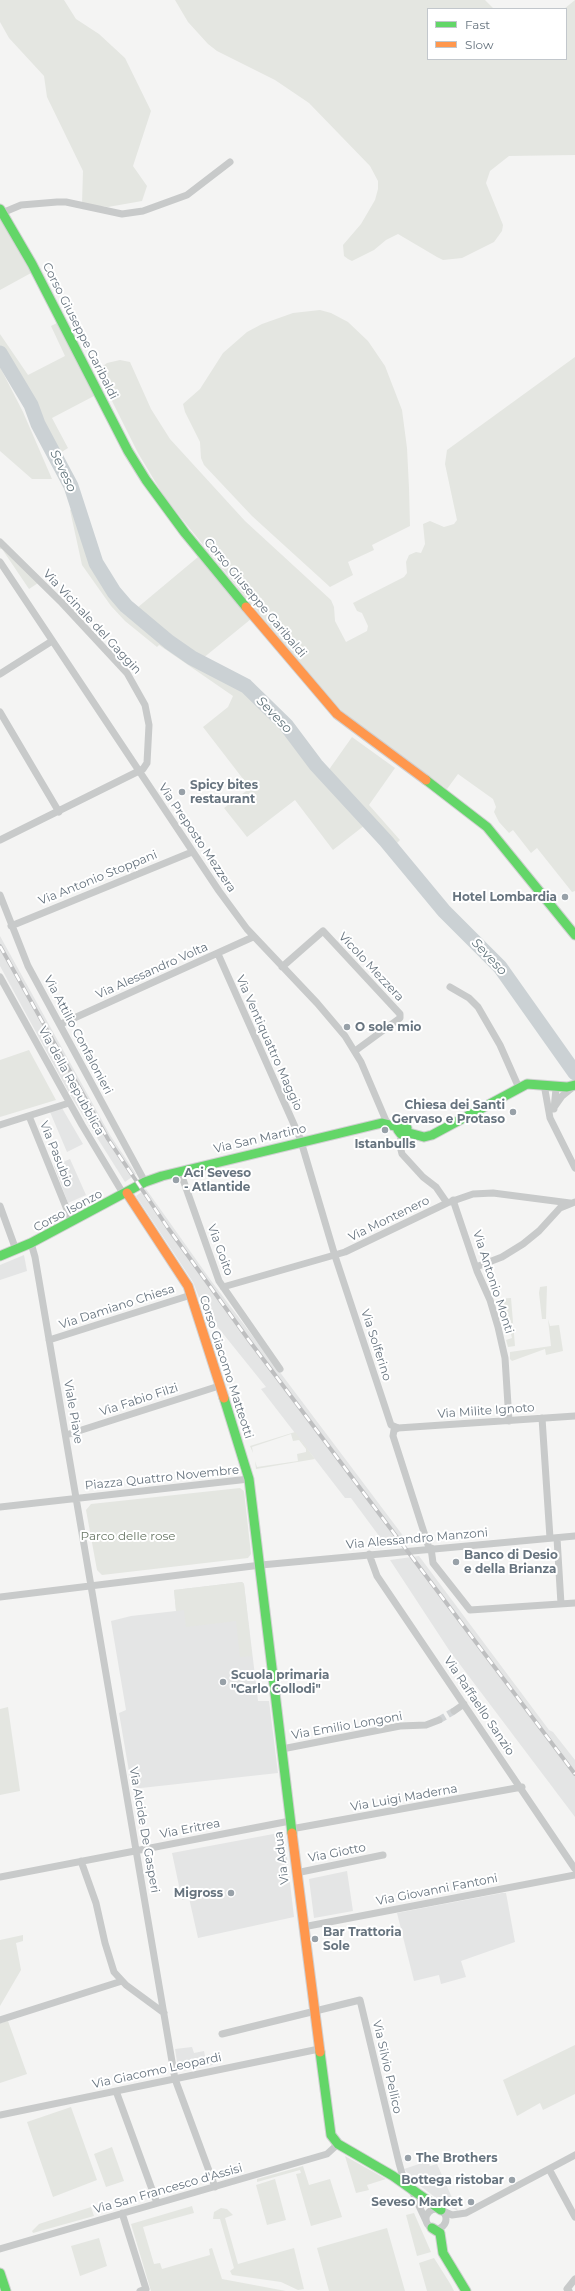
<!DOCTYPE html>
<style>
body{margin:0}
#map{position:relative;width:575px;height:2291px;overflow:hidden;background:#f4f4f3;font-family:Montserrat,sans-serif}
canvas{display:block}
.legend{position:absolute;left:427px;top:8px;width:140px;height:52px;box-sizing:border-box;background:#fff;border:1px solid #c2c7cc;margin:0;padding:5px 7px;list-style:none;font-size:12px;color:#67747f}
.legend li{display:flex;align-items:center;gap:8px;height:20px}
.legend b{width:20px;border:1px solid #c2c7cc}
</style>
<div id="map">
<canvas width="575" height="2291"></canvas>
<ul class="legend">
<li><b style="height:5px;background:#63d668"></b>Fast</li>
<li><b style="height:5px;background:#ff974d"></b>Slow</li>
</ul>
</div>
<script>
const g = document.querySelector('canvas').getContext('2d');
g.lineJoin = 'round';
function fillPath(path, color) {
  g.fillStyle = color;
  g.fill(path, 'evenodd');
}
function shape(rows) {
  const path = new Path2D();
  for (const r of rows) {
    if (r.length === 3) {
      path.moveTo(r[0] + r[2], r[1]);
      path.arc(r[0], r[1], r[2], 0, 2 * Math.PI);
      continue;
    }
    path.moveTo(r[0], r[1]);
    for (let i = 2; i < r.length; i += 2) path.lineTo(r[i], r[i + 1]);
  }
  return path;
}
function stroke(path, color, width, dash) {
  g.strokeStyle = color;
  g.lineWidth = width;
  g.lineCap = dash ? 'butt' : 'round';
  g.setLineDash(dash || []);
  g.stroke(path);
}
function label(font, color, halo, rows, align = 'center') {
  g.font = font + ' Montserrat,sans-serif';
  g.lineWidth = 4;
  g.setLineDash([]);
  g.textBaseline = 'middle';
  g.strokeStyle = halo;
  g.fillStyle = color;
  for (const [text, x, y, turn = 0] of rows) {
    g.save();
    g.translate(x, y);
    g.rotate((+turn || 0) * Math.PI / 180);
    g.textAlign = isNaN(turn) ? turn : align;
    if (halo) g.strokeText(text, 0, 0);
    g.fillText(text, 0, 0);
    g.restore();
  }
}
fillPath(shape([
 [0,936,110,1135,136,1174,125,1182,69,1093,0,966],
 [62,1108,83,1144,67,1152,50,1112],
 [70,1159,86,1195,68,1203,54,1166],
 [146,1189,212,1282,407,1541,385,1544,351,1498,345,1498,261,1389,266,1387,204,1310,193,1282,136,1196],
 [24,1255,27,1271,0,1280,0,1265],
 [419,1556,549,1730,553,1732,575,1760,575,1817,449,1650,390,1560],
 [242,1582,244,1584,258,1701,269,1701,278,1773,132,1789,119,1713,126,1710,111,1621,131,1616,176,1611,174,1590],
 [284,1832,294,1917,198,1938,189,1898,182,1900,172,1853],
 [347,1871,353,1911,314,1918,309,1879],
 [502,1893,506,1893,515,1942,461,1961,466,1977,441,1984,439,1975,414,1981,397,1913],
 [192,2047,194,2053,204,2051,205,2056,211,2055,213,2065,182,2071,178,2068,175,2049],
 [428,2161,430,2166,437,2164,458,2211,444,2204,419,2185,404,2169]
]), '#e4e5e5');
fillPath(shape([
 [0,0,64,0,76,19,99,34,125,58,151,111,133,166,147,186,142,201,108,207,82,204,83,171,47,97,44,76,9,38,0,22],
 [175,0,485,0,494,9,428,9,428,59,566,59,566,9,564,9,575,0,575,155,509,156,490,171,486,183,503,225,502,231,494,242,462,258,443,260,437,257,398,234,386,240,374,250,352,261,348,259,344,256,343,245,361,224,375,200,378,189,378,181,370,166,309,103,275,80,217,51,208,44,188,22],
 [0,218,31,273,0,290],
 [320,310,331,313,348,322,368,341,385,366,402,410,407,448,409,488,410,526,372,545,374,550,348,562,353,575,330,587,252,516,204,465,201,458,200,442,185,412,183,404,200,389,223,353,247,332,262,324,293,313],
 [57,323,94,396,52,418,68,448,60,453,29,391,0,346,0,334,28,375,65,356,51,326],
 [575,357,575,891,572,892,537,848,531,853,513,830,509,833,499,822,494,812,496,807,493,799,458,774,447,789,363,728,341,710,321,690,165,498,138,453,101,379,99,369,107,363,120,360,130,362,151,409,170,439,245,521,331,600,334,607,335,621,346,642,367,631,368,626,362,613,357,611,353,603,404,577,407,573,406,562,409,555,416,552,421,553,425,544,423,524,430,521,444,527,454,524,457,520,445,464,447,450],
 [0,367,23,412,52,479,32,479,0,451],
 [73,508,90,566,123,610,178,656,245,693,267,712,280,725,314,770,365,825,333,850,295,800,247,837,224,808,250,788,203,727,228,707,233,696,159,645,157,647,125,621,111,606,82,565,70,510],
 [0,546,38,583,29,589,2,549,0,549],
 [198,557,251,619,202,659,183,646,137,608],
 [352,737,395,768,369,805,400,840,396,844,328,771],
 [29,1050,56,1100,0,1117,0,1060],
 [547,1286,546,1319,542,1319,539,1293,540,1287],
 [511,1298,515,1346,508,1347,506,1340,512,1338,503,1302,499,1302,498,1299],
 [548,1319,550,1326,559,1325,563,1351,546,1355,545,1349,512,1361,510,1359,510,1352,551,1346],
 [295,1432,315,1459,256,1469,255,1461,257,1467,298,1461,297,1454,306,1452,306,1449,299,1440,293,1441,291,1434,252,1447,253,1453,250,1446],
 [240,1488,244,1491,251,1554,248,1558,102,1575,97,1570,86,1510,91,1504],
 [242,1582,244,1584,252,1656,240,1657,236,1621,186,1627,184,1610,176,1611,174,1590],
 [8,1707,20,1791,0,1795,0,1709],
 [23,1935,23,1941,16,1943,21,1970,0,2006,0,1940],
 [8,2021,27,2074,0,2083,0,2023],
 [575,2045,575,2094,543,2110,540,2103,517,2116,503,2080],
 [71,2107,97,2180,53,2197,27,2122],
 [112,2147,124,2181,106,2187,94,2154],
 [345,2156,386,2179,367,2185,369,2190,356,2193],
 [303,2166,309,2185,330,2179,342,2217,311,2226,296,2174,301,2173,300,2170,257,2182,257,2179],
 [275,2179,286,2220,267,2225,256,2185],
 [192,2206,194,2213,143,2227,154,2264,160,2263,162,2269,210,2255,209,2249,212,2248,222,2279,286,2291,151,2291,131,2224],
 [91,2207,94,2216,33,2233,32,2231,39,2224],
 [221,2208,227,2209,233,2215,225,2218,238,2264,294,2248,304,2289,298,2290,281,2282,232,2275,230,2271,234,2268,220,2219,213,2219,214,2212],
 [414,2213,431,2252,417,2256,406,2215],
 [387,2228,405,2291,329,2291,317,2248],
 [99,2238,107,2266,80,2276,71,2246],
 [434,2258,451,2285,454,2291,427,2291,419,2263]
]), '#e4e6e1');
stroke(shape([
 [0,353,31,405,38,424,71,486,96,563,114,592,126,606,169,642,192,658,246,686,286,725,316,765,386,841,444,911,500,967,575,1073]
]), '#cbd1d4', 15);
stroke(shape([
 [439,1720,454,1711]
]), '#d1d4d6', 7, [7, 3.5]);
const fast = shape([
 [0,209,32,264,128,451,146,480,185,533,246,607],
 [426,780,487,827,575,935],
 [404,1134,407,1128,401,1125,398,1130,401,1134,402,1134,409,1133,424,1137,432,1135,527,1084,567,1087,575,1085],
 [0,1256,31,1243,145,1182,162,1176,382,1123,394,1126],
 [224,1398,249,1479,292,1833],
 [320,2052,331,2135,338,2144,393,2176,441,2210],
 [432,2228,440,2233,443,2253,466,2291],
 [0,2273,6,2291]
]);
const slow = shape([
 [246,607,337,714,426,780],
 [127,1193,188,1286,224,1398],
 [292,1833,320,2052]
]);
stroke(fast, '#d0d0d1', 11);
stroke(slow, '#d0d0d1', 11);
stroke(shape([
 [2,213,21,205,57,202,66,202,122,214,143,211,187,195,230,162],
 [0,542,62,603,127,673,145,705,149,725,147,763,143,769,0,840],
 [0,562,219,891,247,929,317,1003,345,1036,361,1062,387,1123],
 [0,674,52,641],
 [0,712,59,812],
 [0,895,28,966,145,1182],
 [11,926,192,852],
 [218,954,300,1138,335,1256,391,1425,398,1428,575,1416],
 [282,967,323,931,400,1014,400,1018,355,1051],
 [0,977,82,1125,124,1195],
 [450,987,469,998,478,1007,500,1045,519,1088],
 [61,1024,253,937],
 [555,1106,562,1096,573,1087],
 [554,1109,556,1089,550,1085,545,1090,550,1118,575,1168],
 [29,1116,72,1222],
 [0,1125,69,1103],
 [404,1134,399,1142,402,1154,423,1177,436,1187,447,1203],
 [180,1171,219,1281,280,1369],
 [453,1200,477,1271,490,1300,498,1327,505,1358,509,1421],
 [0,1206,16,1250],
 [31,1243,35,1257,175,2079,215,2187],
 [476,1267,502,1257,523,1244,539,1231,560,1208,575,1202],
 [223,1287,345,1252,447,1203,473,1194,493,1193,570,1203],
 [49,1340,191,1295],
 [542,1418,550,1538],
 [398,1428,394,1430,393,1436,429,1548],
 [66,1435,219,1386],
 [0,1507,249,1479],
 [557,1538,561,1604],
 [431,1548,433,1563,470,1610,575,1603],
 [369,1554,377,1576,575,1869],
 [0,1597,261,1565,575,1536],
 [454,1711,464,1704],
 [282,1749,400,1726,426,1725,439,1720],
 [291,1829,522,1787],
 [81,1861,96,1903,105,1943,114,1972,126,1985,164,2013],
 [296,1873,383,1855],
 [0,1877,290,1821],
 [303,1927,575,1875],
 [0,2020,122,1981],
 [222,2034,360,2000,399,2163,405,2184,413,2193,427,2223],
 [116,2091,157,2203],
 [0,2115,319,2049],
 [549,2169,575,2217],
 [436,2219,10],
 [443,2211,452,2215,466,2213,575,2155],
 [122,2213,146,2289,140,2291],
 [0,2249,327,2154,338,2144],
 [569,2291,567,2289,575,2279]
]), '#c8caca', 7);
stroke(fast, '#63d668', 9);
stroke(slow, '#ff974d', 9);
const rail = shape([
 [0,946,108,1139,168,1228,248,1339,575,1774]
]);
stroke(rail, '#bebfc0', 4);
stroke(rail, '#fff', 2.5, [8]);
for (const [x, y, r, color] of [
 [182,792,4,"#98a1a8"],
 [565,897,4,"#98a1a8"],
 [347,1027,4,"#98a1a8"],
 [513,1112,4,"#98a1a8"],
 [385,1130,4,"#98a1a8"],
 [176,1180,4,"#98a1a8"],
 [456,1562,4,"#98a1a8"],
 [223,1682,4,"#98a1a8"],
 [231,1893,4,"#98a1a8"],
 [315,1939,4,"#98a1a8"],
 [408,2158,4,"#98a1a8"],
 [512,2180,4,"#98a1a8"],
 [471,2202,4,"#98a1a8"]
]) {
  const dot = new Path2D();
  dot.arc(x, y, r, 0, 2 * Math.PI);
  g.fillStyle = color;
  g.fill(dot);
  stroke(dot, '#fff', 1.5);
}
label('12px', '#67747f', '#fff', [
 ["Corso Giuseppe Garibaldi",80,331,63],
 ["Corso Giuseppe Garibaldi",255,598,50],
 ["Via Vicinale del Gaggin",92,622,47],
 ["Via Preposto Mezzera",197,838,56],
 ["Via Antonio Stoppani",98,878,-22],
 ["Vicolo Mezzera",371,967,47],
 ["Via Alessandro Volta",152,971,-24],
 ["Via Attilio Confalonieri",78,1035,62],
 ["Via Ventiquattro Maggio",269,1043,66],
 ["Via della Repubblica",71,1081,61],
 ["Via San Martino",260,1139,-13],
 ["Via Pasubio",56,1154,68],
 ["Corso Isonzo",68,1211,-28],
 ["Via Montenero",389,1219,-26],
 ["Via Goito",220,1250,70],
 ["Via Antonio Monti",493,1282,72],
 ["Via Damiano Chiesa",117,1307,-18],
 ["Via Solferino",376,1345,72],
 ["Corso Giacomo Matteotti",226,1367,72],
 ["Via Fabio Filzi",139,1400,-18],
 ["Via Milite Ignoto",486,1411,-4],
 ["Viale Piave",73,1412,80],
 ["Piazza Quattro Novembre",162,1478,-6],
 ["Via Alessandro Manzoni",417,1539,-5],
 ["Via Raffaello Sanzio",479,1706,56],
 ["Via Emilio Longoni",347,1726,-10],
 ["Via Luigi Maderna",404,1798,-10],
 ["Via Eritrea",190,1829,-11],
 ["Via Alcide De Gasperi",144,1830,80],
 ["Via Giotto",337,1853,-11],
 ["Via Adua",282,1858,-97],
 ["Via Giovanni Fantoni",437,1890,-11],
 ["Via Silvio Pellico",387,2067,77],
 ["Via Giacomo Leopardi",157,2071,-12],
 ["Via San Francesco d'Assisi",168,2189,-16]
]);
label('bold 12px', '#67747f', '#fff', [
 ["Spicy bites",190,785],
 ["restaurant",190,799],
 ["Hotel Lombardia",557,897,"right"],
 ["O sole mio",355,1027],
 ["Chiesa dei Santi",505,1105,"right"],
 ["Gervaso e Protaso",505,1119,"right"],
 ["Istanbulls",385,1144,"center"],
 ["Aci Seveso",184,1173],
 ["- Atlantide",184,1187],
 ["Banco di Desio",464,1555],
 ["e della Brianza",464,1569],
 ["Scuola primaria",231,1675],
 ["\"Carlo Collodi\"",231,1689],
 ["Migross",223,1893,"right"],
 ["Bar Trattoria",323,1932],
 ["Sole",323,1946],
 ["The Brothers",416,2158],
 ["Bottega ristobar",504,2180,"right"],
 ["Seveso Market",463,2202,"right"]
], 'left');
label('12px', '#697765', '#fff', [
 ["Parco delle rose",128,1536]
]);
label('italic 13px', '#63757c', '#fff', [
 ["Seveso",63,471,65],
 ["Seveso",274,715,46],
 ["Seveso",489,957,47]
]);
</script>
